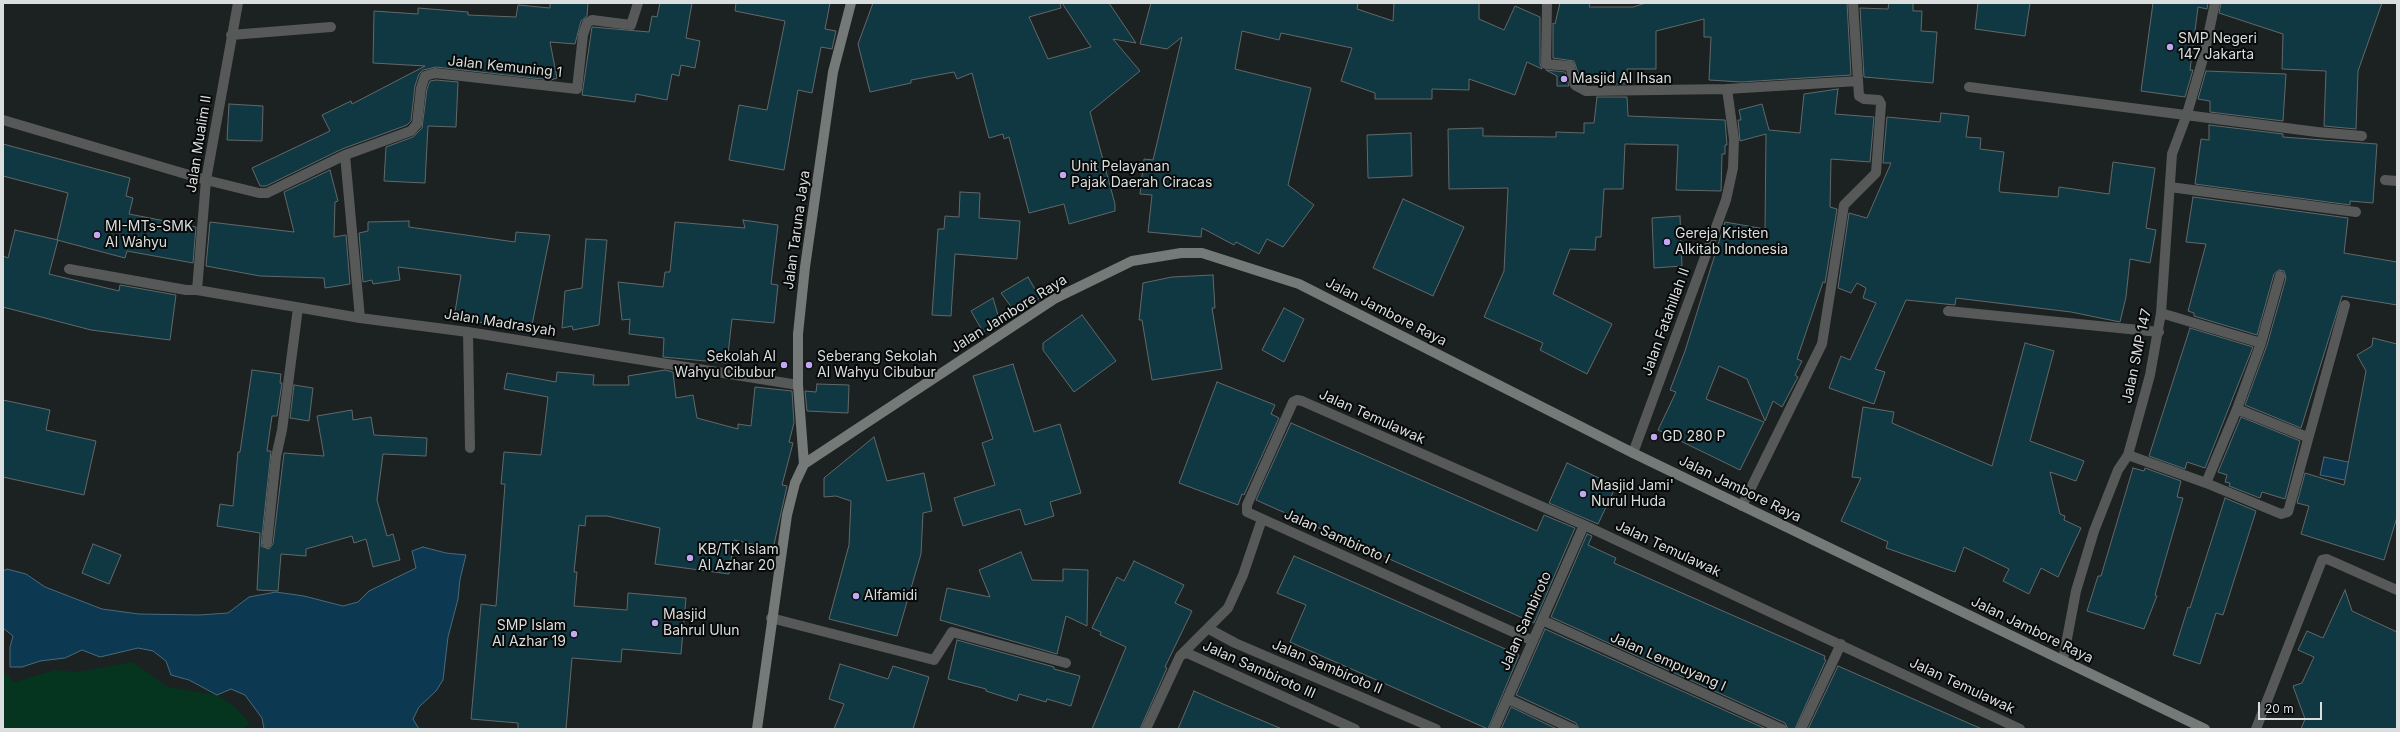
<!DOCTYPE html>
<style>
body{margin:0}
#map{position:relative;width:2400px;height:732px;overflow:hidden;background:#1c2121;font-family:Inter,sans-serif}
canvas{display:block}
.frame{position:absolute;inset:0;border:4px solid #dbdede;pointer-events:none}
.scale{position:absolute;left:2258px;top:702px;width:64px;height:18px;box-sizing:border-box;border:2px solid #dbdede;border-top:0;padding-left:5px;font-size:12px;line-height:14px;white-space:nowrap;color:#dbdede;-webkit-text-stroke:3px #080a0a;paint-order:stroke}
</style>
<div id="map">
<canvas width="2400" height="732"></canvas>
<div class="frame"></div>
<div class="scale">20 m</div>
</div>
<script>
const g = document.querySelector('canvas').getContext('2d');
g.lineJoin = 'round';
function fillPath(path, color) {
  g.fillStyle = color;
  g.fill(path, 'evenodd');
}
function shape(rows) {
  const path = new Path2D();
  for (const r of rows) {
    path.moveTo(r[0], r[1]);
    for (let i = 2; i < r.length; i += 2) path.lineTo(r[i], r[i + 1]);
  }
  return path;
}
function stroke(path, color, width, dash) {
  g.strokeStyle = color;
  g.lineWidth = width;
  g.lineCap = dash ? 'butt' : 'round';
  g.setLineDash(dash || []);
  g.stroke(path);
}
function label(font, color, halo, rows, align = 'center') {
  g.font = font + ' Inter,sans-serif';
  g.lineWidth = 4;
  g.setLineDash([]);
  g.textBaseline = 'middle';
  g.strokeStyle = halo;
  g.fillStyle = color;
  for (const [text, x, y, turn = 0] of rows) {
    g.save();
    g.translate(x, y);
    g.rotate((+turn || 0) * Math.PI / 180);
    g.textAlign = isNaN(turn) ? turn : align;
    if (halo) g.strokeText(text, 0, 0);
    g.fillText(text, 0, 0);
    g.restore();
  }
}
fillPath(shape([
 [132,662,168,687,217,695,235,707,250,723,243,729,3,729,3,671,14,682,55,670,77,672]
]), '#05351e');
const water = shape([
 [2324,457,2367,466,2364,484,2320,475,2324,457],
 [423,547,446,553,466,555,460,579,458,599,448,637,443,680,436,691,419,707,413,719,419,729,264,729,262,718,245,695,231,689,217,695,189,680,171,675,166,661,153,651,138,648,100,657,82,650,65,658,40,661,22,667,10,667,10,647,13,636,3,628,3,571,7,569,26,574,45,587,102,609,139,614,199,615,228,613,249,597,276,592,304,596,343,606,358,602,369,591,416,568,412,551,423,547]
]);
fillPath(water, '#0d3851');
stroke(water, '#4b6a7b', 1);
const building = shape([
 [550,3,588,3,587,16,581,21,575,44,550,42,557,78,551,80,436,67,423,70,419,74,415,86,411,121,407,125,342,149,266,186,260,186,252,168,330,131,322,115,351,101,352,104,425,66,373,63,374,11,418,14,418,8,468,12,468,15,516,17,518,5,550,8,550,3],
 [660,3,692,3,686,38,700,41,695,68,681,65,679,76,672,74,667,100,636,94,635,102,582,95,592,27,649,32,652,16,657,17,660,3],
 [736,3,830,3,825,29,836,31,832,49,821,47,812,93,798,90,784,170,729,160,739,105,767,110,785,21,735,11,736,3],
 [873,3,1060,3,1061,8,1029,17,1048,59,1091,47,1062,3,1109,3,1136,43,1113,39,1140,71,1090,112,1115,204,1115,211,1069,224,1064,204,1029,213,1009,137,1004,139,1003,134,989,138,972,73,957,79,954,72,911,80,911,83,870,92,858,44,873,3],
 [1151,3,1358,3,1357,9,1393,21,1394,3,1479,3,1479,19,1504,30,1515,6,1540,17,1540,64,1542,69,1527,62,1515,95,1469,79,1469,90,1432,89,1432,99,1375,99,1375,93,1341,81,1352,48,1281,33,1279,40,1242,31,1235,69,1311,88,1288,185,1314,205,1283,247,1267,239,1259,254,1236,242,1234,245,1202,228,1201,237,1148,232,1152,195,1140,194,1144,159,1153,160,1182,37,1167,49,1140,44,1151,3],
 [1560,3,1590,3,1589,7,1633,7,1646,3,1847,3,1851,75,1741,82,1709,80,1711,37,1704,37,1704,19,1656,31,1656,69,1627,69,1627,84,1588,84,1581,81,1574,61,1553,58,1553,23,1555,24,1560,3],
 [1889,3,1913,3,1913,11,1922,11,1921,31,1937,32,1933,83,1864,77,1860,8,1888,9,1889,3],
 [1978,3,2030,3,2025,36,1975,29,1978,3],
 [2153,3,2208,3,2207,9,2198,7,2190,70,2193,70,2185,97,2141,91,2153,3],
 [2221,3,2382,3,2358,71,2356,129,2324,126,2326,71,2282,69,2283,34,2219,13,2221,3],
 [1546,70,1565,72,1569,86,1557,86,1557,76,1546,70],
 [2206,71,2286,74,2283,121,2210,112,2210,101,2198,99,2206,71],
 [436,80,458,82,456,127,428,126,425,183,384,181,386,147,413,137,422,128,427,89,430,81,436,80],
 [1838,89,1835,114,1874,117,1870,162,1831,159,1830,207,1837,209,1825,283,1823,282,1797,359,1802,361,1795,375,1798,377,1782,407,1773,401,1765,421,1747,379,1719,366,1706,399,1764,422,1740,470,1658,430,1676,392,1670,390,1685,351,1725,222,1765,229,1766,134,1740,141,1738,120,1741,120,1739,110,1762,104,1769,130,1800,133,1804,94,1838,89],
 [1597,97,1627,97,1628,116,1725,120,1727,145,1725,145,1725,154,1722,154,1721,191,1676,190,1678,145,1625,144,1623,189,1604,189,1601,237,1596,237,1595,250,1570,249,1553,294,1612,324,1587,374,1540,350,1543,343,1484,317,1504,271,1508,188,1449,189,1448,129,1483,128,1483,136,1556,137,1556,132,1584,133,1584,123,1594,123,1597,97],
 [229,104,263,106,262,141,227,140,229,104],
 [1941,113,1969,116,1966,137,1981,138,1980,149,2004,152,1999,190,2000,192,2058,197,2059,187,2109,194,2113,162,2155,168,2146,228,2156,230,2150,263,2130,259,2126,297,2120,322,2071,312,1956,298,1955,305,1906,300,1875,369,1885,372,1874,404,1829,388,1841,356,1850,360,1876,303,1863,298,1866,288,1857,283,1851,293,1838,288,1849,213,1867,218,1891,163,1883,163,1887,117,1940,122,1941,113],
 [2209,125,2283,134,2283,137,2377,144,2373,203,2350,201,2350,205,2195,184,2201,139,2209,140,2209,125],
 [1411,133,1412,176,1368,178,1367,135,1411,133],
 [3,144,130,178,126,196,133,198,129,214,196,227,193,263,127,251,125,258,57,240,68,193,3,176,3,144],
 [330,170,338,201,335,202,334,237,346,235,350,284,325,288,324,278,260,276,206,266,210,222,294,232,284,192,330,170],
 [960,192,980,193,979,218,1020,221,1017,259,955,254,951,316,932,315,938,229,944,229,945,216,959,217,960,192],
 [2193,197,2348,218,2344,253,2397,262,2397,305,2342,296,2301,428,2245,405,2267,345,2286,278,2284,271,2279,270,2274,274,2257,335,2194,316,2194,313,2188,311,2206,244,2186,242,2193,197],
 [1403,199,1464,227,1433,296,1373,268,1403,199],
 [1680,216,1682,266,1654,268,1652,218,1680,216],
 [743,220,778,225,771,284,778,285,774,323,732,319,727,363,663,357,664,338,629,334,630,319,622,320,618,282,663,287,665,272,670,272,675,222,745,228,743,220],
 [409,221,409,227,515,242,516,232,550,235,532,325,515,328,454,318,461,275,398,267,400,280,373,284,372,280,363,282,359,233,368,231,368,222,409,221],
 [15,230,58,240,49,274,119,291,120,285,176,295,170,340,91,330,3,307,3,256,8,258,15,230],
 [586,239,607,240,599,325,573,330,572,326,562,328,565,291,582,288,586,239],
 [1213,275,1215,308,1212,308,1222,369,1152,380,1142,320,1139,320,1143,283,1172,277,1213,275],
 [1028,277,1040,298,1015,312,1001,293,1028,277],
 [993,298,1000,322,983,332,971,311,993,298],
 [1284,308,1304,319,1284,362,1262,350,1284,308],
 [1082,315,1116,361,1074,392,1043,350,1043,343,1082,315],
 [2190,328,2253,347,2205,468,2187,462,2185,469,2149,456,2190,328],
 [2373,338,2397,344,2397,517,2384,560,2301,534,2309,506,2297,503,2305,473,2344,485,2366,371,2357,355,2372,346,2373,338],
 [2025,343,2054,351,2030,441,2084,461,2076,481,2050,472,2060,514,2065,516,2064,520,2081,528,2058,577,2041,568,2029,594,2003,581,2009,569,1964,547,1955,572,1886,548,1888,542,1841,521,1861,478,1852,477,1863,407,1894,412,1892,423,1992,466,2025,343],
 [1013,364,1034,432,1060,424,1081,493,1050,502,1054,516,1025,525,1020,509,963,526,954,498,995,485,982,443,993,439,973,376,1013,364],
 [252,370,281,374,280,383,282,383,277,416,272,416,267,451,271,451,261,546,269,549,273,544,284,453,324,456,317,416,352,410,353,420,371,417,374,435,427,438,426,456,383,454,377,500,387,536,393,534,400,560,373,567,366,539,354,543,352,536,306,549,306,556,281,554,278,591,257,590,260,533,217,526,220,504,233,506,238,452,240,452,252,370],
 [665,370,673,372,676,398,693,395,697,418,738,429,738,424,751,426,755,387,792,391,794,423,789,442,793,443,782,485,787,486,773,549,734,540,729,574,655,564,660,528,607,516,586,516,585,526,579,525,574,572,577,572,574,606,627,610,628,593,686,598,681,654,622,649,621,662,572,658,566,729,518,729,518,723,471,719,481,604,496,606,505,484,501,484,504,452,541,455,548,397,504,389,507,373,556,382,557,372,594,375,593,385,629,385,628,376,665,370],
 [1217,382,1275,405,1271,414,1279,418,1244,495,1242,494,1238,505,1179,483,1217,382],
 [817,384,849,385,848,413,807,411,805,391,816,392,817,384],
 [294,385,313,388,309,421,290,418,294,385],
 [3,400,50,410,46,430,96,441,84,495,3,477,3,400],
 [2241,417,2300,441,2285,499,2262,492,2260,498,2229,486,2230,483,2225,482,2227,475,2218,472,2241,417],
 [1291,423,1537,531,1544,515,1575,528,1534,623,1256,500,1291,423],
 [874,437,887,481,924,473,932,511,923,513,921,554,897,636,829,619,849,545,851,501,836,496,824,497,824,478,874,437],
 [1567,463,1616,486,1598,524,1549,503,1567,463],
 [2133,468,2144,471,2145,468,2181,481,2177,497,2183,498,2155,595,2157,596,2144,629,2087,611,2098,576,2101,576,2133,468],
 [2225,498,2256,511,2223,615,2216,613,2200,664,2173,655,2188,607,2190,608,2225,498],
 [1587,534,1592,536,1588,545,1616,558,1614,563,1825,656,1824,659,1826,660,1795,729,1788,729,1785,723,1551,617,1587,534],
 [93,544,121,555,109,584,82,573,93,544],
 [1021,552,1032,580,1063,581,1063,569,1088,570,1087,626,1066,616,1057,654,940,620,947,588,990,597,979,570,1021,552],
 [1294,556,1519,655,1488,729,1290,642,1306,605,1277,593,1294,556],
 [1134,561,1184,585,1175,603,1192,611,1165,667,1167,668,1140,729,1092,729,1126,647,1100,635,1101,632,1092,628,1117,577,1124,581,1134,561],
 [2345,590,2352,611,2397,632,2397,729,2301,729,2305,719,2293,686,2302,683,2314,657,2298,650,2307,631,2323,638,2345,590],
 [1545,629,1766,729,1579,729,1576,723,1516,695,1545,629],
 [957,640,1054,667,1054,669,1080,676,1071,706,1047,699,1046,702,1019,694,1017,701,986,691,986,689,948,679,957,640],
 [840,664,888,679,893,666,929,677,913,729,834,729,844,704,829,699,840,664],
 [1838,666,1895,691,1982,729,1808,729,1838,666],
 [1194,691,1223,704,1282,729,1178,729,1194,691],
 [1511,707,1557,729,1501,729,1511,707]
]);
fillPath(building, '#103843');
stroke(building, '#626869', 1);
stroke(shape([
 [1547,3,1546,64,1570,66,1575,85,1586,91,1727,89,1858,81],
 [231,35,331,27],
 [1969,87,2317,132,2362,136],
 [3,120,206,180,259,193,267,193,345,155,411,131,417,124,421,88,425,76,435,73,577,89,583,35,587,23,592,20,631,25,638,3],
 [345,155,360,318],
 [2385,180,2397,181],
 [2170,187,2356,212],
 [69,269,186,290,197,290,360,318,468,332,798,385],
 [197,290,206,180,238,3],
 [1948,311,2159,332],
 [2161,313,2261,343],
 [468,332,470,448],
 [2237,409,2307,437],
 [1633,453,1726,200,1733,168,1734,139,1727,89],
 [2128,455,2206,483,2281,514,2288,512,2345,305],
 [2206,483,2237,409,2261,343,2280,276],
 [1742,506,1822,344,1844,205,1876,173,1881,104,1879,100,1864,99,1859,96,1853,3],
 [267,543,276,457,282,430,298,308],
 [771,618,934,660,952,632,1066,663],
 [1542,620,1782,729],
 [1209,629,1235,643,1436,729],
 [1533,641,1247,512,1247,505,1293,402,1297,400,1302,401,1584,525,2020,729],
 [1184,654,1187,653,1355,729],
 [2063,660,2076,591,2094,531,2118,470,2128,455,2150,375,2161,313,2172,154,2187,114,2204,55,2215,3],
 [1508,699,1573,729],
 [1146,729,1180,656,1228,608,1243,575,1262,519],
 [1494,729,1584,525],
 [1801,729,1841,644],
 [2256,729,2322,560,2327,559,2397,590]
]), '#565958', 10);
stroke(shape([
 [804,464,798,385,798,334,805,267,833,72,851,3],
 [757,729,787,515,795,483,804,464,1054,299,1132,261,1181,253,1202,253,1299,284,1633,453,2205,729]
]), '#757978', 10);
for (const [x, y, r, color] of [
 [2170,47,4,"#c2a7f2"],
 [1564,79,4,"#c2a7f2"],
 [1063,175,4,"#c2a7f2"],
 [97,235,4,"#c2a7f2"],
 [1667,242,4,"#c2a7f2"],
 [784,365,4,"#c2a7f2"],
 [809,365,4,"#c2a7f2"],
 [1654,437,4,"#c2a7f2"],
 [1583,494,4,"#c2a7f2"],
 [690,558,4,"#c2a7f2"],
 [856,596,4,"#c2a7f2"],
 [655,623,4,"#c2a7f2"],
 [574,634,4,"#c2a7f2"]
]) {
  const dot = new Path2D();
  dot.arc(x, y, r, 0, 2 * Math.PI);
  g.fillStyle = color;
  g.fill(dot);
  stroke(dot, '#080a0a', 1.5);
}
label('14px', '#dbdede', '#080a0a', [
 ["SMP Negeri",2178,39],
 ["147 Jakarta",2178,55],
 ["Masjid Al Ihsan",1572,79],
 ["Unit Pelayanan",1071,167],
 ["Pajak Daerah Ciracas",1071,183],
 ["MI-MTs-SMK",105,227],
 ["Al Wahyu",105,243],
 ["Gereja Kristen",1675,234],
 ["Alkitab Indonesia",1675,250],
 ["Sekolah Al",776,357,"right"],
 ["Wahyu Cibubur",776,373,"right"],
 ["Seberang Sekolah",817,357],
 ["Al Wahyu Cibubur",817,373],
 ["GD 280 P",1662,437],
 ["Masjid Jami'",1591,486],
 ["Nurul Huda",1591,502],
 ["KB/TK Islam",698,550],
 ["Al Azhar 20",698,566],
 ["Alfamidi",864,596],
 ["Masjid",663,615],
 ["Bahrul Ulun",663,631],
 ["SMP Islam",566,626,"right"],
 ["Al Azhar 19",566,642,"right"]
], 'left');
label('14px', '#dbdede', '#080a0a', [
 ["Jalan Kemuning 1",505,67,6],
 ["Jalan Mualim II",199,144,-81],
 ["Jalan Taruna Jaya",797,230,-82],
 ["Jalan Jambore Raya",1386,312,27],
 ["Jalan Jambore Raya",1009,314,-32],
 ["Jalan Fatahillah II",1666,322,-70],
 ["Jalan Madrasyah",500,323,9],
 ["Jalan SMP 147",2137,356,-78],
 ["Jalan Temulawak",1372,417,24],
 ["Jalan Jambore Raya",1740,489,26],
 ["Jalan Sambiroto I",1337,537,24],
 ["Jalan Temulawak",1668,549,25],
 ["Jalan Sambiroto",1526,621,-66],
 ["Jalan Jambore Raya",2032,630,26],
 ["Jalan Lempuyang I",1668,662,24],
 ["Jalan Sambiroto II",1327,667,23],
 ["Jalan Sambiroto III",1259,670,24],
 ["Jalan Temulawak",1962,686,25]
]);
</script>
